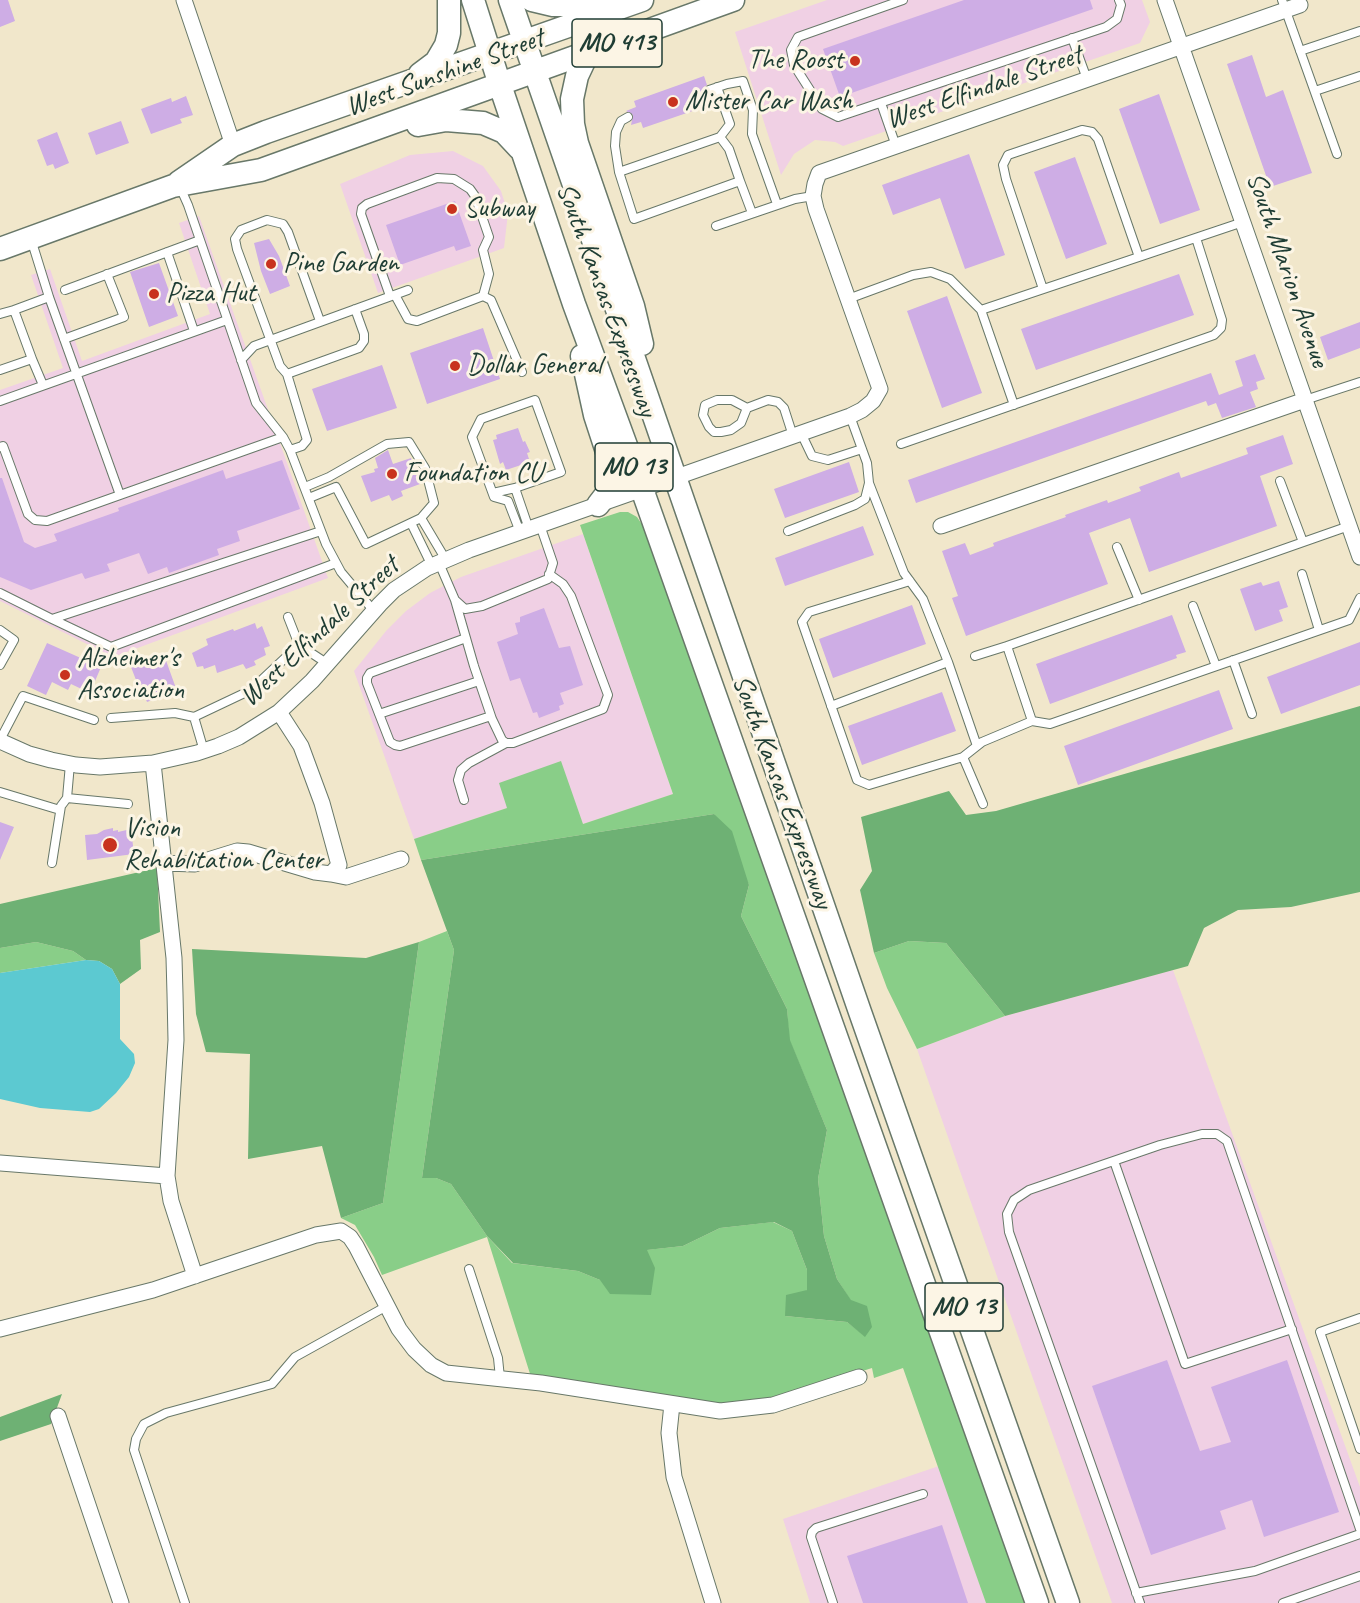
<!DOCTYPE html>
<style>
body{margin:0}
canvas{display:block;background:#f1e7cb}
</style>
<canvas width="1360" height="1603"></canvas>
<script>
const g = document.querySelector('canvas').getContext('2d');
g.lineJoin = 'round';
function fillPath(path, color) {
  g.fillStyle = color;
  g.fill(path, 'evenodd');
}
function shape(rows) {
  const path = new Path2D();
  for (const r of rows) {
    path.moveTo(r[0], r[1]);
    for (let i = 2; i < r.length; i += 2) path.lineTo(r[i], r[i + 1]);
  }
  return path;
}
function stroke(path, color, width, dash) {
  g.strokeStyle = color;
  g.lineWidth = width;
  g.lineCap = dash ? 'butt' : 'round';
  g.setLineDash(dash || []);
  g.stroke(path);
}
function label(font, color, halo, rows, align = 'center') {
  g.font = font + ' Caveat,sans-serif';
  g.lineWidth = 6;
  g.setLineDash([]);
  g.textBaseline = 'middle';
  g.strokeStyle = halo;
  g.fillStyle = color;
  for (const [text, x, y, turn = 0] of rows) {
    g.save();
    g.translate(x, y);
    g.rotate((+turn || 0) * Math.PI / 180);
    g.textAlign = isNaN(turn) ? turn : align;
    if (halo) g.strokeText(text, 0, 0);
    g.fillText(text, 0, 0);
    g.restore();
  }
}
fillPath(shape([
 [827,0,1142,0,1150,22,1140,43,843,146,835,142,815,140,794,154,781,175,735,32],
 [453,151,483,166,501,191,508,213,504,248,378,293,340,184,410,155],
 [199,216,328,578,113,657,0,601,0,390,63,368,31,275,50,269,82,361,210,314,179,223],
 [583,534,673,794,583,824,560,761,507,808,414,839,354,671,386,631,406,611,430,593,461,577],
 [1173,970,1360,1487,1360,1603,1112,1603,917,1049,1005,1016],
 [939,1466,986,1603,810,1603,783,1519]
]), '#f0d0e4');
fillPath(shape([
 [620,512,628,512,637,517,643,526,1029,1603,986,1603,903,1368,874,1378,872,1368,775,1399,726,1407,531,1377,487,1237,382,1275,374,1257,355,1225,341,1218,383,1203,419,942,447,931,454,950,422,1178,436,1178,451,1184,487,1236,512,1263,578,1271,600,1280,646,1250,683,1246,720,1228,773,1222,792,1231,807,1270,807,1290,785,1316,847,1322,865,1336,851,1301,837,1279,824,1236,818,1179,827,1130,789,1039,787,1009,741,916,749,885,714,814,421,860,414,839,507,808,499,783,561,761,583,824,673,794,580,525],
 [909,941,946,943,1005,1016,917,1049,887,988,874,953],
 [36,942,73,951,86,960,0,973,0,948]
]), '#89ce88');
fillPath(shape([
 [1360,706,1360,892,1291,907,1238,910,1204,928,1188,966,1005,1016,946,943,909,941,874,953,860,890,872,871,861,817,949,791,966,815,996,811],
 [714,814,732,831,749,885,741,916,787,1009,790,1040,827,1130,818,1179,824,1236,837,1279,851,1300,867,1306,872,1327,865,1337,847,1322,785,1316,786,1295,807,1290,807,1270,792,1231,774,1222,720,1228,683,1246,647,1250,655,1268,651,1295,610,1294,600,1280,578,1271,513,1263,487,1236,451,1184,436,1178,422,1178,454,950,421,860],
 [157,868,160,932,140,940,141,969,120,984,112,969,99,961,86,960,73,951,36,942,0,948,0,904],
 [419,942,383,1203,341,1218,322,1146,248,1159,250,1054,206,1052,196,1014,192,949,366,958],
 [62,1394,51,1424,0,1441,0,1417]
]), '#6eb174');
fillPath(shape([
 [86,960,99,961,112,969,120,984,120,1039,134,1054,135,1063,129,1077,116,1093,99,1109,90,1112,40,1108,0,1099,0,973]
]), '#5cc9d1');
fillPath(shape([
 [0,0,8,0,15,21,0,27],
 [964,0,1090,0,1093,9,840,97,823,49],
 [1252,55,1266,97,1283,90,1312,173,1270,187,1227,64],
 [704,76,707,85,703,88,704,92,711,96,713,104,643,128,641,122,631,125,633,115,626,111,636,107,634,101],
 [1159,94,1200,210,1160,224,1119,109],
 [186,96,193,115,180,119,182,123,151,134,141,109,171,98,172,102],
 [121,121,129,143,96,155,88,133],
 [57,132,69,163,55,169,53,164,47,166,37,140],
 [969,154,1005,255,965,269,940,198,893,215,882,185],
 [1075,157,1107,244,1066,259,1034,172],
 [455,201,471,246,456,251,454,246,400,265,386,225],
 [269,239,279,256,290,286,270,294,261,271,254,243],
 [159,263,178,316,149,327,130,272],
 [1179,274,1194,315,1036,370,1021,329],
 [947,296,982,393,942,408,907,311],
 [1360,322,1360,348,1328,360,1320,337],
 [483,328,500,379,427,404,410,353],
 [1255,354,1265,379,1256,382,1258,389,1250,392,1256,407,1222,418,1216,403,1208,406,1206,401,916,503,908,480,1211,373,1219,395,1243,386,1235,361],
 [382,365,397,408,327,431,312,389],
 [518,428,523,442,525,441,530,452,527,453,530,462,506,470,503,462,500,464,493,440,497,439,496,435],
 [1283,435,1293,464,1260,476,1277,526,1149,572,1130,518,1089,533,1108,584,966,636,952,598,958,596,942,551,965,543,970,555,994,546,993,543,1066,517,1065,515,1107,500,1108,503,1141,491,1139,487,1179,472,1181,478,1248,454,1246,448],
 [388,450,393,464,411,458,420,484,401,491,403,496,392,501,389,495,371,502,361,476,375,472,374,469,378,468,375,458],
 [282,460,300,509,237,531,240,541,217,549,219,555,169,573,167,567,148,574,139,553,107,564,110,571,85,579,82,573,31,590,0,577,0,478,2,478,24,542,35,548,57,541,54,534,119,511,118,508,223,470,226,479],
 [849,462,859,492,785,518,774,489],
 [863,526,874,555,785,586,775,558],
 [1279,581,1288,607,1279,610,1283,621,1255,631,1240,589,1261,582,1263,586],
 [912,605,926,644,833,678,819,639],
 [544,608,559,648,570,646,583,685,560,693,564,704,559,706,560,710,539,718,537,712,533,713,520,678,510,681,497,642,518,634,515,623,520,622,520,617],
 [1172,615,1186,652,1176,655,1177,658,1050,704,1036,664],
 [255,623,257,629,262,626,270,646,264,648,266,655,254,661,256,665,246,669,243,664,217,673,215,665,204,669,203,666,197,667,192,653,208,645,206,639,233,629,234,631],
 [1360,642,1360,685,1281,714,1267,677],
 [47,643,101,667,90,693,71,684,68,690,52,682,46,695,27,686],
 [164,655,177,691,147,702,143,692,141,693,131,667],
 [1219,690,1233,729,1078,785,1064,746],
 [942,692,956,731,862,765,848,726],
 [0,822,14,827,0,860],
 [113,828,113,831,118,830,118,832,131,829,134,854,87,860,85,835,97,834,104,830],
 [1167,1360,1200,1451,1231,1442,1211,1387,1287,1360,1339,1512,1264,1537,1252,1500,1220,1511,1226,1529,1151,1555,1092,1386],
 [942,1525,968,1603,863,1603,847,1556]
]), '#ceade5');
const lane = shape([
 [903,0,798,37,791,50,794,65,822,109,838,117,1106,27,1117,19,1121,5,1119,0],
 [1282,0,1337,154],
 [1072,38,1087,79],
 [1300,51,1360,31],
 [717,87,730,124,720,137],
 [709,90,727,84,743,81,753,110,752,134,777,204],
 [1315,91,1360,76],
 [881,103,896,146],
 [628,117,621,121,616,132,615,146,619,172,634,219,740,181,752,213],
 [619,172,720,137,729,149,740,181],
 [180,187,188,205,256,403,283,437,290,450,326,544,341,572,373,610],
 [716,226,795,199,813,196],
 [31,239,49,297,120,495],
 [167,252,194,331],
 [1043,289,1006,179,1003,165,1008,155,1082,130,1092,132,1098,139,1139,257],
 [65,290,200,240],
 [395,295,408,319,417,321,483,296,491,300,522,372],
 [390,296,361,214,362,208,367,204,437,178,454,179,470,189,475,196,489,237,483,250,489,274,483,296],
 [848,299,913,275,931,272,950,279,981,310,1243,222],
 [981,310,1014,405],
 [0,314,14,310],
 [320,321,288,232,283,224,267,220,241,230,235,239,237,249,280,366,287,374,359,348,364,341,364,334,355,309],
 [64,339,124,317,107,274],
 [32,359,43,385],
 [241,360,254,346,408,290],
 [0,370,32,359,14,310,49,297],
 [287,374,307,440,302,446,290,450],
 [1305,400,1360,382],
 [0,401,227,320],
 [747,408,732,400,717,400,705,405,703,415,709,427,714,432,721,432,731,430,741,423,747,408,768,400,778,402,784,408,793,436],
 [801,433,812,456,828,460,862,449],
 [901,444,1214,335,1221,328,1222,320,1196,238],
 [0,447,3,446,28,514,35,520,47,521,283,437],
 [1280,481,1303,542],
 [869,483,904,573,923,599,948,662,977,746],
 [305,487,329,477,387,444,409,442,425,468,434,503,421,518,446,560],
 [493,493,515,488],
 [309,498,336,487,366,544,421,518],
 [411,523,432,566],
 [1349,526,1007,646,1032,721,1050,724,1349,620,1360,598],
 [788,531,855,505,865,499,869,483,867,463,850,416],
 [520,532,508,501,494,497,472,437,481,419,535,400,561,472,515,488,529,529],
 [1117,547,1139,600],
 [439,563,455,600,465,609,482,606,548,579,553,563,540,525],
 [1302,574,1319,630],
 [910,581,809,612,802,622,857,780,869,785,963,757,982,742,1032,721],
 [0,593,52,619,321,531],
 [455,600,474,666,492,719,502,740,506,743,513,743,603,709,608,695,571,596,563,584,549,574],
 [1193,606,1216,666],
 [288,617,299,645],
 [52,619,111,647,336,563],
 [0,630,14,640,0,665],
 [466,638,370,673,367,678,367,683,390,742,395,745,400,746,491,716],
 [975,656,1007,646],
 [1233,660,1252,714],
 [831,706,948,662],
 [379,714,479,681],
 [111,718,175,713,194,717],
 [0,740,23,696,94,720],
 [204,751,194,717,251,690,299,645,328,664],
 [963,757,983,804],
 [70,764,67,798,128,804],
 [0,792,60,810],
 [464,800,458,780,461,770,469,763,506,743],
 [52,863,61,806,67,798],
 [1114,1161,1185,1364,1292,1329],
 [469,1269,498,1358,500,1378],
 [1360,1318,1320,1332,1360,1449],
 [1136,1593,1255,1571,1360,1534],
 [185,1603,134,1450,136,1439,144,1424,166,1413,272,1384,295,1357,387,1306],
 [833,1603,811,1537,812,1532,816,1528,923,1494],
 [1140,1603,1009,1232,1007,1214,1014,1200,1029,1190,1160,1145,1202,1134,1217,1134,1227,1141,1360,1529],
 [1283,1603,1360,1576]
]);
const street = shape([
 [184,0,233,145],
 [1165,0,1360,557],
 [941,526,1305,400],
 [0,741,29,754,51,760,76,765,100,767,153,763,197,753,218,746,239,737,279,712,312,681,380,604,394,590,427,568,469,550,850,416,862,410,873,401,880,389,816,209,813,196,815,184,819,173,1300,5],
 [153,763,174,958,175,994,176,1040,167,1176,171,1201,195,1276],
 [163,863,195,864,237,851,248,852,315,872,331,874,339,865,322,803,301,746,279,712],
 [331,874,346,877,401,859],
 [0,1163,167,1176],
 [0,1329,153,1290,316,1235,341,1231,350,1237,356,1246,399,1329,414,1349,431,1365,446,1373,541,1383,720,1411,773,1405,859,1377],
 [672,1404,669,1433,674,1477,713,1603],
 [58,1416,121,1603]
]);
const primary = shape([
 [473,0,500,85,574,304,642,489,1037,1603],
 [510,0,860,1012,1068,1603],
 [532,0,553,5,571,5,603,0],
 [594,52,585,59,577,76,572,99,573,124,577,143,633,306,642,344],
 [420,74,436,62,446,45,449,33,449,0],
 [418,125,446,120,483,123,504,132,519,148],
 [179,182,233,145,266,132,642,0],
 [0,249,173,186,261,170,733,0],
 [582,356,595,415,613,470,613,480,611,488,598,505]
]);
stroke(lane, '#687869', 10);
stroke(street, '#687869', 17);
stroke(primary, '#687869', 25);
stroke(lane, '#fff', 8);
stroke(street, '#fff', 15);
stroke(primary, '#fff', 22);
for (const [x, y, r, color] of [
 [855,61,6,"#c8321e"],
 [673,102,6,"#c8321e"],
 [452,209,6,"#c8321e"],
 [271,264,6,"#c8321e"],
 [154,294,6,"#c8321e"],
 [455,366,6,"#c8321e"],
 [392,474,6,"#c8321e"],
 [65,675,6,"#c8321e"],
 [110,845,8,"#c8321e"]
]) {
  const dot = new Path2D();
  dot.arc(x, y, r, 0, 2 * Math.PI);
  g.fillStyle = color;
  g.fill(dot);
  stroke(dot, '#fcf5e5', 2);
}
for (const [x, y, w] of [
 [617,43,90],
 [634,467,78],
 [964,1307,78]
]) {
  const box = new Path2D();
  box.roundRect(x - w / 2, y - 24, w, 48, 4.5);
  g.fillStyle = '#fcf5e5';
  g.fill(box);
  stroke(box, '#1f3d34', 1.5);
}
label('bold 27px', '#1f3d34', null, [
 ["MO 413",617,43],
 ["MO 13",634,467],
 ["MO 13",964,1307]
]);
label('28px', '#1f3d34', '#fcf5e5', [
 ["The Roost",843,61,"right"],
 ["Mister Car Wash",685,102],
 ["Subway",464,209],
 ["Pine Garden",283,264],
 ["Pizza Hut",166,294],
 ["Dollar General",467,366],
 ["Foundation CU",404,474],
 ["Alzheimer's",77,659],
 ["Association",77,691],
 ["Vision",124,829],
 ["Rehablitation Center",124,861]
], 'left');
label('28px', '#1f3d34', '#fcf5e5', [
 ["West Sunshine Street",445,73,-20],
 ["West Elfindale Street",984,88,-19],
 ["South Marion Avenue",1287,270,71],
 ["South Kansas Expressway",606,300,70],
 ["West Elfindale Street",320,632,-43],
 ["South Kansas Expressway",782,792,70]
]);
</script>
